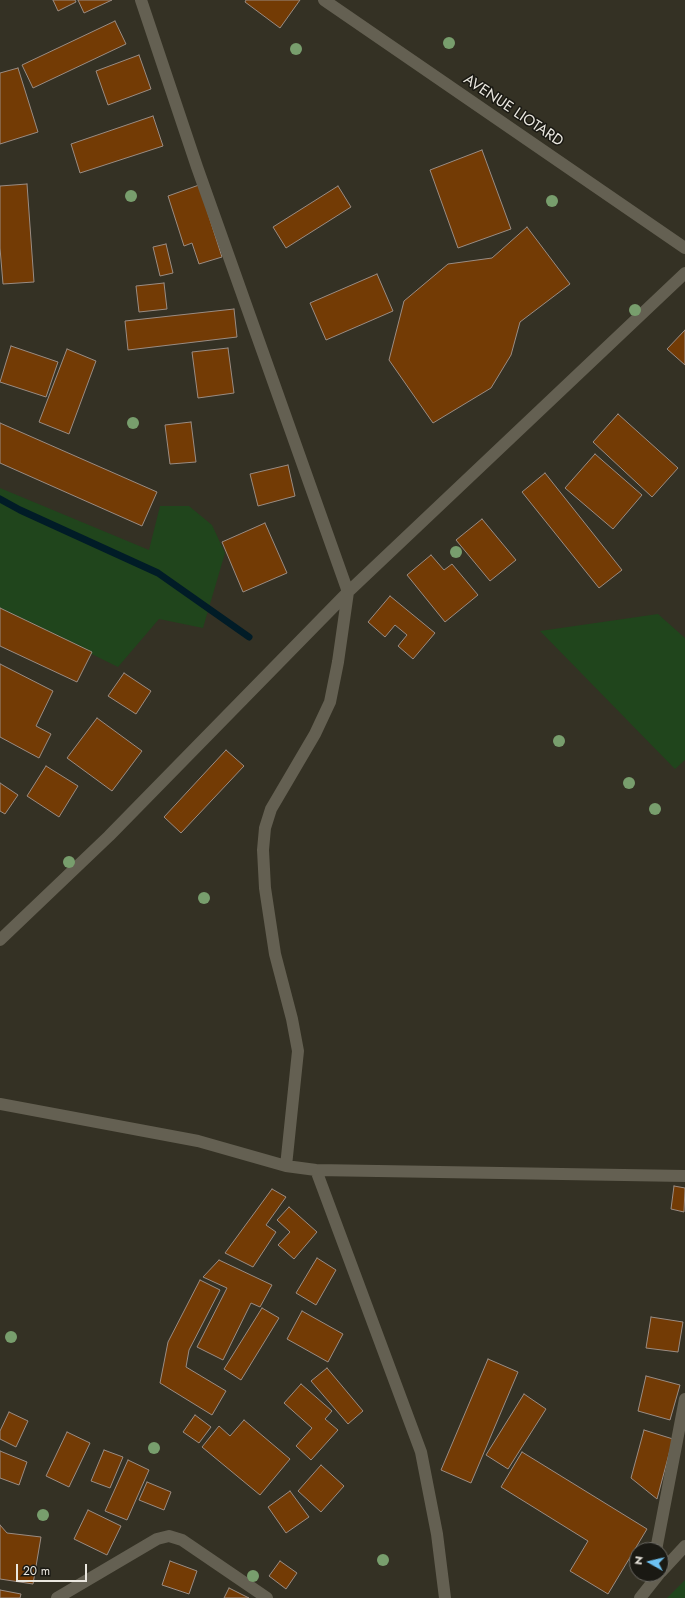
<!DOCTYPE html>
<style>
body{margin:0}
#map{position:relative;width:685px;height:1598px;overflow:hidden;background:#343124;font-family:Jost,sans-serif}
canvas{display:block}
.north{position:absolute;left:629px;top:1542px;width:40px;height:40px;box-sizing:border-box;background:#1a1913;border:1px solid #6d6b65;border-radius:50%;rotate:278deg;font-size:11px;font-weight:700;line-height:16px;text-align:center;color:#eae7df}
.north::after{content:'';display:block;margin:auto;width:14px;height:18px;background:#6dc2f3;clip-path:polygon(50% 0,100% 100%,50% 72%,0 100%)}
.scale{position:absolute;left:16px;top:1564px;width:71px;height:18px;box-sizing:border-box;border:2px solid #eae7df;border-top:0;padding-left:5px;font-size:12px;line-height:14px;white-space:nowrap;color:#eae7df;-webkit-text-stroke:3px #1a1913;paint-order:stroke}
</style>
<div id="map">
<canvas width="685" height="1598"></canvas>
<div class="north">N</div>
<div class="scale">20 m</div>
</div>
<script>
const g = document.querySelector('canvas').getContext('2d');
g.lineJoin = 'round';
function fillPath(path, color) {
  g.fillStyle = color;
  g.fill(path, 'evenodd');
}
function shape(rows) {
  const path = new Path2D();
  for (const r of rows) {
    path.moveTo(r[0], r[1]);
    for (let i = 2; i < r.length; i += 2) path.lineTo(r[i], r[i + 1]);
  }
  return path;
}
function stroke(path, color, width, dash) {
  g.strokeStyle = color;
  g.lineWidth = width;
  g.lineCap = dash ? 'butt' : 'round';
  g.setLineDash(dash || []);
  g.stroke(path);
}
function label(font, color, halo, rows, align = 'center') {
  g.font = font + ' Jost,sans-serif';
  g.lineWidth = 3;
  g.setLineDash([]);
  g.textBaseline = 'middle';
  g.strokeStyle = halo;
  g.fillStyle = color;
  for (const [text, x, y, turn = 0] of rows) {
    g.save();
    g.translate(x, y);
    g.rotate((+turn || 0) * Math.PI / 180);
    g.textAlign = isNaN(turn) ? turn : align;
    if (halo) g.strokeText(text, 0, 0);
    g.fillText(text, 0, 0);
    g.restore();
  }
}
fillPath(shape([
 [0,488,149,550,160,506,189,506,212,525,225,553,203,628,159,619,118,667,0,609],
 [658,614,685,638,685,760,675,769,540,631],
 [685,1580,685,1598,667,1598]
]), '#20451c');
stroke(shape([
 [0,499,20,510,158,573,249,637]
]), '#011c27', 7);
const building = shape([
 [53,0,75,0,76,2,58,11,53,0],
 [78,0,112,0,84,13,78,0],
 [246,0,300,0,280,28,245,2,246,0],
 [115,21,126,44,33,88,22,65,115,21],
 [139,55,151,89,108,105,96,71,139,55],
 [18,68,38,132,0,144,0,73,18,68],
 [153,116,163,146,80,173,71,144,153,116],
 [482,150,511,229,458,248,430,170,482,150],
 [27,184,34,282,3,284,0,248,0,186,27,184],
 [199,185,222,257,199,264,192,243,184,246,168,196,199,185],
 [338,186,351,207,286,248,273,227,338,186],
 [527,227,570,284,520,322,511,355,491,388,433,423,389,360,404,301,448,264,492,258,527,227],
 [166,244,173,273,160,276,153,247,166,244],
 [377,274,393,311,326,340,310,303,377,274],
 [164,283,167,309,139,312,136,286,164,283],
 [234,309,237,337,128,350,125,321,234,309],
 [685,330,685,365,667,349,685,330],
 [11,346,58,362,46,397,0,382,11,346],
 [228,348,234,393,198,398,192,352,228,348],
 [67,349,96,361,69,434,39,422,67,349],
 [618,414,678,468,652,497,593,442,618,414],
 [191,422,196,462,170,464,165,425,191,422],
 [0,423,157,492,142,526,0,463,0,423],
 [595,454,642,495,613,529,565,488,595,454],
 [288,465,295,496,258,506,250,474,288,465],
 [545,473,622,570,599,588,522,492,545,473],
 [482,519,516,560,490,581,456,540,482,519],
 [265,523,287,573,243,592,222,542,265,523],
 [431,555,444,570,452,564,478,595,445,622,407,575,431,555],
 [390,596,435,633,413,659,398,646,407,635,395,625,385,637,368,622,390,596],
 [0,608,92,652,77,682,0,646,0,608],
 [0,664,53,691,36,726,51,734,39,758,0,737,0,664],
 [124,673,151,691,136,714,108,696,124,673],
 [97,718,142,751,112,791,67,758,97,718],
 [226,750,244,766,181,833,164,817,226,750],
 [46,766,78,786,59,817,27,796,46,766],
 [0,783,18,795,5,814,0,811,0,783],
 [674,1186,685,1188,684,1212,671,1209,674,1186],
 [272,1189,286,1197,266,1225,276,1232,253,1267,225,1253,272,1189],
 [289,1207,317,1232,294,1259,278,1245,290,1232,277,1220,289,1207],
 [317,1258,336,1270,316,1305,296,1293,317,1258],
 [219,1260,272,1285,260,1307,251,1303,223,1360,197,1347,227,1288,203,1277,219,1260],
 [200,1280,220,1290,189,1350,186,1367,226,1391,212,1415,160,1383,168,1342,200,1280],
 [262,1308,279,1318,241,1380,224,1369,262,1308],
 [302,1311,343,1334,328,1362,287,1339,302,1311],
 [651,1317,683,1322,678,1352,646,1348,651,1317],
 [488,1359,518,1372,471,1483,441,1470,488,1359],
 [327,1368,363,1411,348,1424,311,1381,327,1368],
 [646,1376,680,1385,670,1420,638,1411,646,1376],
 [301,1384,332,1411,325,1419,338,1430,311,1460,296,1446,312,1428,284,1403,301,1384],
 [524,1394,546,1409,508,1469,486,1455,524,1394],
 [9,1412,28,1421,16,1447,0,1439,0,1431,9,1412],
 [195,1415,211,1427,199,1443,183,1432,195,1415],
 [244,1420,290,1459,260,1495,202,1447,219,1426,230,1436,244,1420],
 [644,1430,673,1439,657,1499,631,1478,644,1430],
 [67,1432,90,1443,69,1487,46,1476,67,1432],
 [104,1450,123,1457,110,1488,91,1481,104,1450],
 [0,1451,27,1462,19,1485,0,1478,0,1451],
 [522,1452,647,1529,608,1594,570,1571,588,1541,501,1487,522,1452],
 [128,1460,149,1470,127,1520,105,1511,128,1460],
 [321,1465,344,1486,321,1512,298,1491,321,1465],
 [147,1482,171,1492,164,1510,139,1500,147,1482],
 [290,1491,309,1517,286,1533,268,1507,290,1491],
 [88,1510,121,1526,107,1555,74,1539,88,1510],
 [0,1525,7,1533,41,1537,33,1584,0,1579,0,1525],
 [170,1561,197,1571,189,1594,162,1585,170,1561],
 [280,1561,297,1573,286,1589,269,1576,280,1561],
 [229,1588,249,1598,224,1598,229,1588],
 [0,1590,21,1594,20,1598,0,1598,0,1590]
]);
fillPath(building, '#733b05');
stroke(building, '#9a8c83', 1);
stroke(shape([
 [141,0,197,167,348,592,338,662,330,702,315,734,271,809,265,828,263,850,265,888,275,954,292,1019,298,1051,286,1166],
 [324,0,685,248],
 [0,940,109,836,348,592,685,273],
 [0,1104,198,1141,286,1166,316,1170,685,1176],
 [316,1170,421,1452,437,1534,445,1598],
 [656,1550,685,1399],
 [661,1572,685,1546],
 [57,1598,157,1539,169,1536,182,1540,267,1598],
 [640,1598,659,1574]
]), '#646052', 12);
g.fillStyle = '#789e6d';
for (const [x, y] of [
 [449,43],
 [296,49],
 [131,196],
 [552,201],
 [635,310],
 [133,423],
 [456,552],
 [559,741],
 [629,783],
 [655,809],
 [69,862],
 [204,898],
 [11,1337],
 [154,1448],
 [43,1515],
 [383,1560],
 [253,1576]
]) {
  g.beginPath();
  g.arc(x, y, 6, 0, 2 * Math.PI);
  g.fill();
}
label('15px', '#eae7df', '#1a1913', [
 ["AVENUE LIOTARD",513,111,34]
]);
</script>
